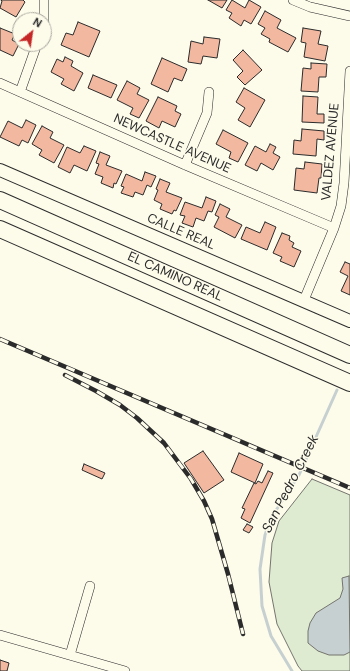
<!DOCTYPE html>
<style>
body{margin:0}
#map{position:relative;width:350px;height:671px;overflow:hidden;background:#fdfbea;font-family:"DM Sans",sans-serif}
canvas{display:block}
.north{position:absolute;left:12px;top:12px;width:40px;height:40px;box-sizing:border-box;background:#fdfbea;border:1px solid #a9a89e;border-radius:50%;rotate:30deg;font-size:11px;font-weight:700;line-height:16px;text-align:center;color:#2b2b2b}
.north::after{content:'';display:block;margin:auto;width:14px;height:18px;background:#c62828;clip-path:polygon(50% 0,100% 100%,50% 72%,0 100%)}
</style>
<div id="map">
<canvas width="350" height="671"></canvas>
<div class="north">N</div>
</div>
<script>
const g = document.querySelector('canvas').getContext('2d');
g.lineJoin = 'round';
function fillPath(path, color) {
  g.fillStyle = color;
  g.fill(path, 'evenodd');
}
function shape(rows) {
  const path = new Path2D();
  for (const r of rows) {
    path.moveTo(r[0], r[1]);
    for (let i = 2; i < r.length; i += 2) path.lineTo(r[i], r[i + 1]);
  }
  return path;
}
function stroke(path, color, width, dash) {
  g.strokeStyle = color;
  g.lineWidth = width;
  g.lineCap = dash ? 'butt' : 'round';
  g.setLineDash(dash || []);
  g.stroke(path);
}
function label(font, color, halo, rows, align = 'center') {
  g.font = font + ' "DM Sans",sans-serif';
  g.lineWidth = 3;
  g.setLineDash([]);
  g.textBaseline = 'middle';
  g.strokeStyle = halo;
  g.fillStyle = color;
  for (const [text, x, y, turn = 0] of rows) {
    g.save();
    g.translate(x, y);
    g.rotate((+turn || 0) * Math.PI / 180);
    g.textAlign = isNaN(turn) ? turn : align;
    if (halo) g.strokeText(text, 0, 0);
    g.fillText(text, 0, 0);
    g.restore();
  }
}
const green = shape([
 [312,479,350,495,350,671,302,671,298,666,277,624,269,582,272,543,279,521,312,479]
]);
fillPath(green, '#deebd1');
stroke(green, '#74746e', 1);
const water = shape([
 [349,576,350,652,344,655,329,655,318,651,308,643,308,631,310,623,316,613,340,598,343,589,342,578,349,576]
]);
fillPath(water, '#c7d0d0');
stroke(water, '#74746e', 1);
stroke(shape([
 [292,671,271,636,262,606,260,569,265,535,271,518,299,475,337,390]
]), '#c7d0d0', 3);
const building = shape([
 [1,0,23,0,25,2,16,17,0,8,2,1,1,0],
 [208,0,227,0,222,8,208,0],
 [232,0,245,8,249,0,261,7,251,24,244,20,241,26,229,18,232,13,226,10,232,0],
 [265,11,281,20,277,28,296,38,288,52,269,42,270,39,261,34,265,28,258,24,265,11],
 [78,22,100,31,89,57,61,45,66,33,73,35,78,22],
 [0,28,15,34,12,40,19,44,13,56,0,50,0,28],
 [303,28,321,31,318,44,328,46,325,61,304,57,306,43,301,42,303,28],
 [204,37,220,39,217,58,203,56,201,64,188,62,191,41,203,44,204,37],
 [243,50,262,70,245,85,237,77,243,71,233,60,243,50],
 [65,57,73,61,71,66,83,73,74,91,61,84,64,79,51,72,57,59,63,62,65,57],
 [162,58,187,69,182,81,174,78,168,92,151,84,162,58],
 [311,63,327,64,326,77,319,77,318,92,301,91,303,68,311,69,311,63],
 [93,75,117,85,111,98,88,88,93,75],
 [127,81,140,88,137,94,149,100,139,118,130,114,133,108,117,100,127,81],
 [244,88,265,100,250,127,238,120,245,108,236,102,244,88],
 [303,96,318,97,317,114,324,114,324,123,302,122,303,96],
 [158,97,177,106,175,111,181,114,175,127,162,121,159,128,146,121,158,97],
 [26,120,36,125,28,143,22,140,19,146,0,137,8,121,22,128,26,120],
 [42,126,53,132,50,138,64,145,54,163,39,155,42,150,32,144,42,126],
 [302,129,324,131,324,140,317,139,316,156,293,154,294,140,301,141,302,129],
 [223,130,248,143,238,162,229,158,231,152,216,144,223,130],
 [270,144,276,147,273,153,280,157,273,170,261,163,257,171,245,165,255,146,266,152,270,144],
 [84,146,96,151,87,171,74,165,70,173,58,167,67,147,80,153,84,146],
 [100,152,110,156,106,165,122,171,116,184,114,183,113,188,101,183,103,177,95,174,99,164,96,163,100,152],
 [305,162,322,164,321,178,319,178,317,193,294,190,296,168,304,169,305,162],
 [145,172,156,176,151,187,147,185,143,195,135,192,133,197,121,193,124,187,121,186,126,174,142,181,145,172],
 [160,179,170,183,166,192,182,198,176,211,174,210,172,214,160,209,162,204,154,200,158,190,156,189,160,179],
 [206,197,216,201,212,212,208,211,204,221,196,218,193,227,182,223,185,216,180,215,185,202,202,208,206,197],
 [220,204,230,209,226,217,242,225,235,238,214,227,219,217,215,215,220,204],
 [265,222,276,227,267,250,241,239,246,227,260,233,265,222],
 [282,233,290,236,289,240,294,243,292,247,301,251,294,267,280,261,282,257,273,253,282,233],
 [345,262,350,264,350,295,341,291,348,276,340,272,345,262],
 [203,451,224,480,204,493,184,463,203,451],
 [239,453,263,464,255,483,231,472,239,453],
 [84,464,105,473,102,479,82,470,84,464],
 [268,471,273,473,250,523,241,518,245,509,242,508,254,483,256,484,258,481,262,483,268,471],
 [247,524,253,527,249,533,243,530,247,524],
 [0,660,9,663,7,671,0,671,0,660]
]);
fillPath(building, '#f2b8a0');
stroke(building, '#2b2b2b', 1);
const minor = shape([
 [293,0,310,7,350,16],
 [44,21,44,0],
 [0,83,185,165,334,228],
 [20,92,37,44],
 [185,165,207,113,209,92],
 [304,300,334,228,341,206,344,183,350,71],
 [0,635,125,671],
 [70,655,90,586]
]);
const secondary = shape([
 [0,170,350,321]
]);
const motorway = shape([
 [0,200,350,355],
 [0,229,350,383]
]);
stroke(minor, '#2b2b2b', 10);
stroke(secondary, '#2b2b2b', 14);
stroke(motorway, '#2b2b2b', 18);
stroke(minor, '#fdfbea', 9);
stroke(secondary, '#fdfbea', 12);
stroke(motorway, '#fdfbea', 16);
const rail = shape([
 [0,339,350,488],
 [65,375,96,391,120,405,137,418,164,443,191,479,204,501,212,519,228,574,243,634]
]);
stroke(rail, '#2b2b2b', 4.5);
stroke(rail, '#fdfbea', 3, [9]);
label('13px', '#2b2b2b', '#fdfbea', [
 ["NEWCASTLE AVENUE",172,144,24],
 ["VALDEZ AVENUE",331,152,-85],
 ["CALLE REAL",181,232,23],
 ["EL CAMINO REAL",175,277,24]
]);
label('italic 14px', '#2b2b2b', '#fdfbea', [
 ["San Pedro Creek",291,484,-63]
]);
</script>
